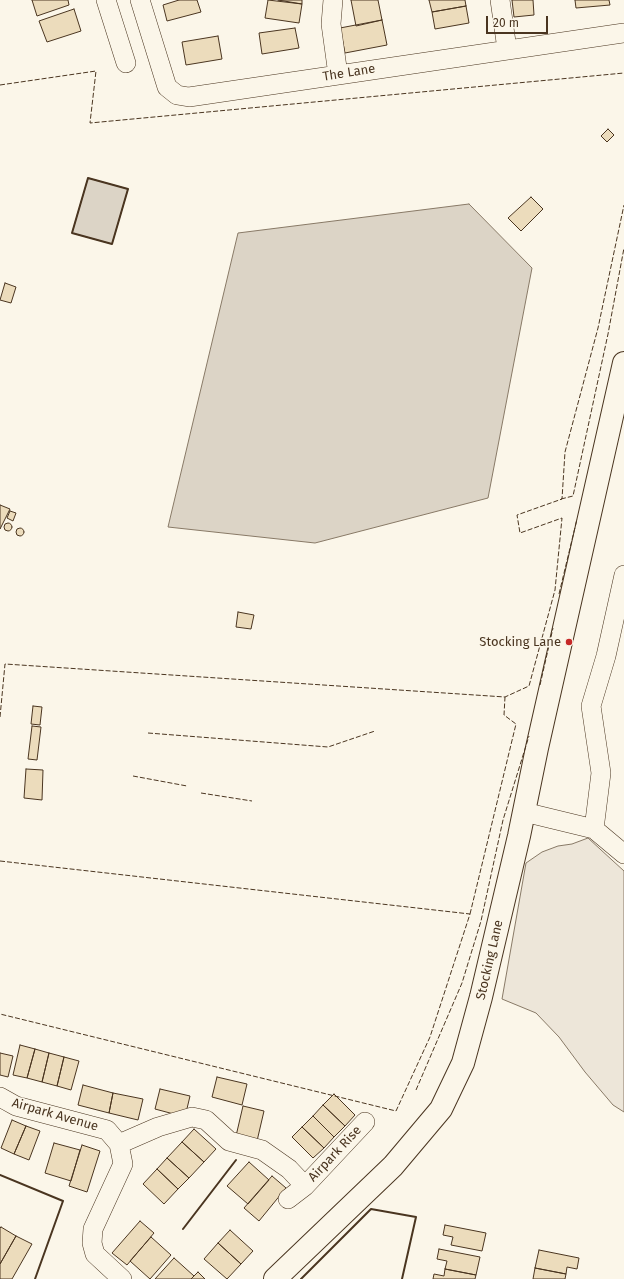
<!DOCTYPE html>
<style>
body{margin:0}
#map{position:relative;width:624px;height:1279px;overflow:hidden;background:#fbf6e9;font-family:"Fira Sans",sans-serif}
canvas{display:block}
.scale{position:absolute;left:486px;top:16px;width:62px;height:18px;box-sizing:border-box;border:2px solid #4a3520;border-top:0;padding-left:5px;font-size:12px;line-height:14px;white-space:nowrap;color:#4a3520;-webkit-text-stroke:3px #fbf6e9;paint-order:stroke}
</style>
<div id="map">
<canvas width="624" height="1279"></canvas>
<div class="scale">20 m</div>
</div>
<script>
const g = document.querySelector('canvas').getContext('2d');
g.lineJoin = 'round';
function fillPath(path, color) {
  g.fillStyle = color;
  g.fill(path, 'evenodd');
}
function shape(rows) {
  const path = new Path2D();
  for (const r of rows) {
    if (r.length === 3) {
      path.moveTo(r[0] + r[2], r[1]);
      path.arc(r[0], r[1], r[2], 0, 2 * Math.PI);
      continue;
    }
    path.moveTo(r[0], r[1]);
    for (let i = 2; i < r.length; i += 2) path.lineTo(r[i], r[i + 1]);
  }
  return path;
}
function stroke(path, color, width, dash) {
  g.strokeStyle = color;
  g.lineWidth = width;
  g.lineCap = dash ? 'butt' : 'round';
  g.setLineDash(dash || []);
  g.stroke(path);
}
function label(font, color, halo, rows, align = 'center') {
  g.font = font + ' "Fira Sans",sans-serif';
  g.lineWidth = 3;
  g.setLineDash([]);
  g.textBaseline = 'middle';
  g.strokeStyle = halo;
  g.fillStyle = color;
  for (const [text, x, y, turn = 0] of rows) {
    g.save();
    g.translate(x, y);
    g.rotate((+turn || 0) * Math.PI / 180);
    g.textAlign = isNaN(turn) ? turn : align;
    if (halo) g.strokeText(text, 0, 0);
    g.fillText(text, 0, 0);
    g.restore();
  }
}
const green = shape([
 [588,838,624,871,624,1112,613,1105,585,1072,559,1037,536,1013,502,999,526,863,542,852,558,846,572,844,588,838]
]);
fillPath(green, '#ede6d9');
stroke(green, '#887966', 1);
const water = shape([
 [88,178,128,189,112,244,72,233,88,178],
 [469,204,532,268,488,498,315,543,168,527,238,233,469,204]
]);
fillPath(water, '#dcd4c6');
stroke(water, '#887966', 1);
const building = shape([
 [32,0,68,0,69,5,37,16,32,0],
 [179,0,197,0,201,12,167,21,163,5,179,0],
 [268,0,302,4,299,23,265,18,268,0],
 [278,0,302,0,302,4,278,0],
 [351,0,378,0,382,20,356,26,351,0],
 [429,0,465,0,466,6,432,12,429,0],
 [512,0,533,0,534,15,514,17,512,0],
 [575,0,609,0,610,5,576,8,575,0],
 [466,6,469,23,435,29,432,12,466,6],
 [74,9,81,31,47,42,39,21,74,9],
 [382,20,387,45,345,53,340,28,382,20],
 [295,28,299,48,262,54,259,33,295,28],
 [218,36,222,59,186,65,182,42,218,36],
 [608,129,614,135,607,142,601,136,608,129],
 [531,197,543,209,521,231,508,218,531,197],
 [5,283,16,287,11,303,0,300,5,283],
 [0,505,10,509,0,529,0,505],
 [10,511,16,513,13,521,7,518,10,511],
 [8,527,4],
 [20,532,4],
 [238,612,254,615,251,629,236,627,238,612],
 [33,706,42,707,40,725,31,724,33,706],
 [32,726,41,727,37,760,28,759,32,726],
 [26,769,43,770,42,800,24,798,26,769],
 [20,1045,35,1049,27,1078,13,1075,20,1045],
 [35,1049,49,1053,42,1082,27,1078,35,1049],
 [0,1053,13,1056,8,1077,0,1075,0,1053],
 [49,1053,64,1057,57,1086,42,1082,49,1053],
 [64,1057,79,1061,71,1090,57,1086,64,1057],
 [217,1077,247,1084,242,1105,212,1097,217,1077],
 [83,1085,113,1093,109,1113,78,1105,83,1085],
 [160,1089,190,1096,185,1117,155,1109,160,1089],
 [113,1093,143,1099,138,1120,109,1113,113,1093],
 [334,1094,355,1115,345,1126,323,1105,334,1094],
 [323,1105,345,1126,334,1137,313,1116,323,1105],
 [243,1106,264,1111,257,1141,236,1136,243,1106],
 [313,1116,334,1137,324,1148,302,1127,313,1116],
 [12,1120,26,1126,14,1154,1,1148,12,1120],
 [26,1126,40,1131,29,1160,14,1154,26,1126],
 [302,1127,324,1148,313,1158,292,1137,302,1127],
 [194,1129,216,1149,204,1162,182,1142,194,1129],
 [182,1142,204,1162,189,1178,167,1158,182,1142],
 [54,1143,80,1150,71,1181,45,1173,54,1143],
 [82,1145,100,1151,87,1192,69,1186,82,1145],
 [167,1158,189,1178,178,1189,157,1169,167,1158],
 [249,1162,269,1180,248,1204,227,1186,249,1162],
 [157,1169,178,1189,164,1204,143,1184,157,1169],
 [272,1176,286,1188,259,1221,244,1208,272,1176],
 [140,1221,154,1233,127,1265,112,1253,140,1221],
 [445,1225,486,1233,482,1251,451,1245,453,1237,443,1235,445,1225],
 [1,1227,16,1236,0,1264,0,1228,1,1227],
 [230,1230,253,1251,241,1264,218,1243,230,1230],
 [16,1236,32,1244,12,1279,0,1279,0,1264,16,1236],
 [151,1237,171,1255,150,1279,130,1261,151,1237],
 [218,1243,241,1264,227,1279,204,1259,218,1243],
 [439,1249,480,1257,476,1275,445,1269,447,1261,437,1259,439,1249],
 [539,1250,579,1258,577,1269,567,1267,566,1274,535,1268,539,1250],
 [174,1258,194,1276,191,1279,155,1279,174,1258],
 [535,1268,566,1274,565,1279,533,1279,535,1268],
 [445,1269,476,1275,475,1279,433,1279,434,1274,444,1276,445,1269],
 [198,1272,205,1279,191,1279,198,1272]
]);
fillPath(building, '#ecdcbc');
stroke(building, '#4a3520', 1);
const minor = shape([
 [106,0,126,63],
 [140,0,167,87,177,95,189,97,624,33],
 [333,0,331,24,338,75],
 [500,0,507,49],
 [524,812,594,829,624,854],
 [594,829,601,773,591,706,606,656,624,575],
 [0,1097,16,1106,107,1130,119,1144,123,1164,93,1229,92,1243,95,1254,122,1279],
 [119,1144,158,1127,192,1117,206,1120,229,1141,262,1150,289,1169,305,1186],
 [288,1199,305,1186,365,1122]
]);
const secondary = shape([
 [275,1279,393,1166,441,1109,463,1063,481,997,519,836,537,748,624,363]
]);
stroke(minor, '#4a3520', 20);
stroke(secondary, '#4a3520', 24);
stroke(minor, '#fbf6e9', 19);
stroke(secondary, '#fbf6e9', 22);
stroke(shape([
 [0,85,96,71,90,123,624,73],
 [561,499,573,496,608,334,624,248],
 [559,594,577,519],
 [540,685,553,628],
 [0,717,5,664,505,697,529,686,555,590,562,518,520,533,517,515,562,499,565,452,598,328,624,205],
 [148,733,328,747,375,731],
 [133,776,187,786],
 [201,793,252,801],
 [0,861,470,914,430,1037,396,1111,0,1014],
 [470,914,516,724,504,715,505,697],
 [416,1090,462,983,481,921,503,820,529,736]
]), '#4a3520', 1, [5, 2]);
stroke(shape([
 [88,178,128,189,112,244,72,233,88,178],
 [0,1175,63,1201,35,1279],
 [183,1229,236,1160],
 [301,1279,371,1209,416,1217,402,1279]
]), '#4a3520', 2);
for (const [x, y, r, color] of [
 [569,642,4,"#c62828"]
]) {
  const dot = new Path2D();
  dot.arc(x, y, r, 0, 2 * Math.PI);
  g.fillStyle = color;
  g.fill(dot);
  stroke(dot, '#fbf6e9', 1.5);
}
label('13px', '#4a3520', '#fbf6e9', [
 ["The Lane",349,73,-9],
 ["Stocking Lane",490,960,-77],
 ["Airpark Avenue",55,1115,16],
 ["Airpark Rise",335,1154,-47]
]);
label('13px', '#4a3520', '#fbf6e9', [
 ["Stocking Lane",561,642]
], 'right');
</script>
